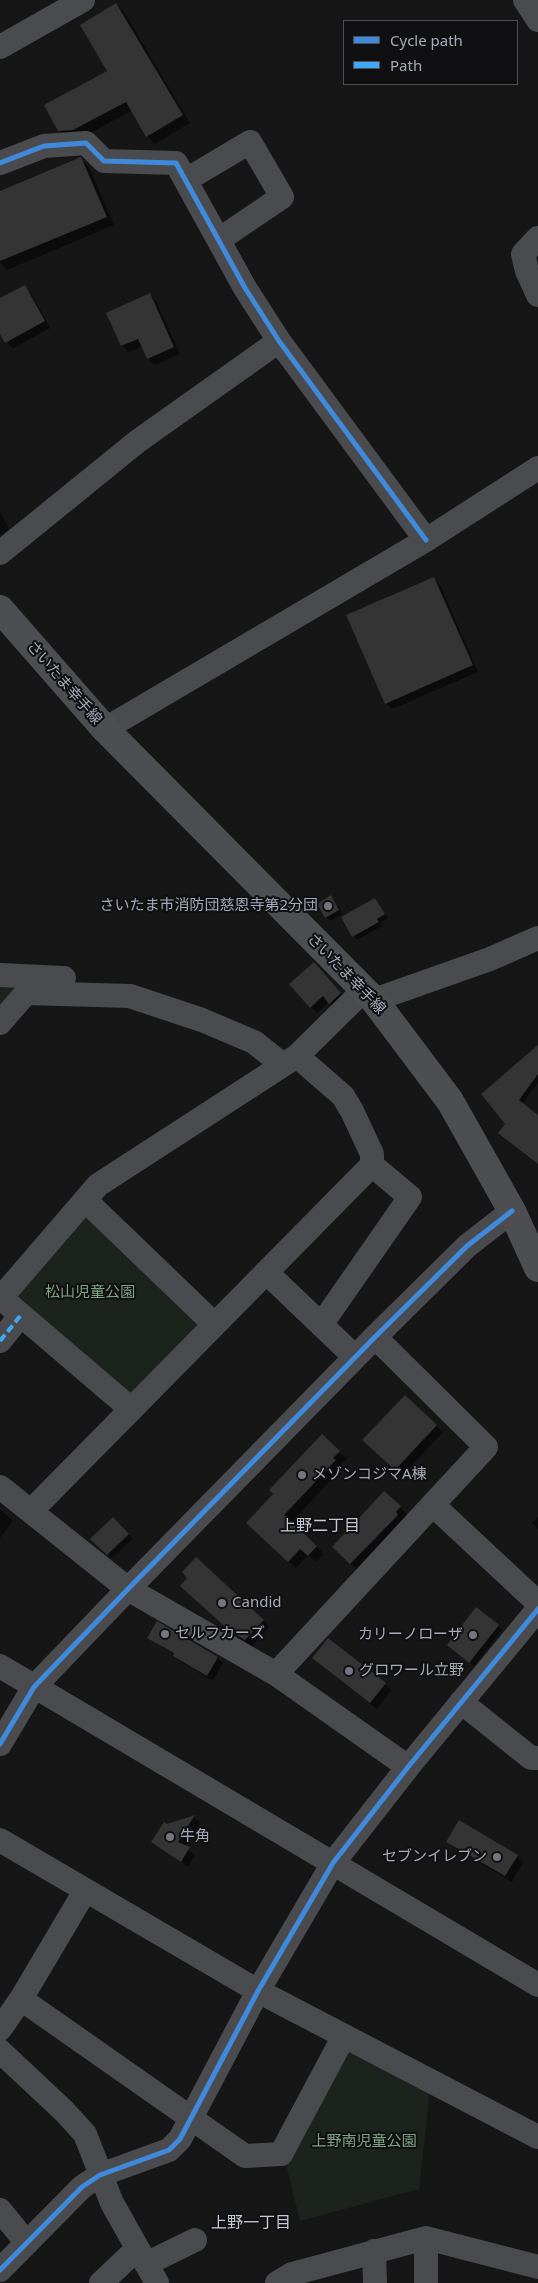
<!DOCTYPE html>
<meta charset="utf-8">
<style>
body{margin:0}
#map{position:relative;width:538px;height:2283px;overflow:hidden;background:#161616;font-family:"Noto Sans",sans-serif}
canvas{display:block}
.legend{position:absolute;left:343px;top:20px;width:175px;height:65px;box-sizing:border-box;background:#101012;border:1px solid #4c4e54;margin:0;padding:6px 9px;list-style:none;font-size:15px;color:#a6abb8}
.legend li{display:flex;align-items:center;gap:10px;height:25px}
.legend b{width:25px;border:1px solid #4c4e54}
</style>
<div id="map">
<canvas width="538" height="2283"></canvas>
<ul class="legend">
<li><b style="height:6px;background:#408adc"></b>Cycle path</li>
<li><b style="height:6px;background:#3fa9f5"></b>Path</li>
</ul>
</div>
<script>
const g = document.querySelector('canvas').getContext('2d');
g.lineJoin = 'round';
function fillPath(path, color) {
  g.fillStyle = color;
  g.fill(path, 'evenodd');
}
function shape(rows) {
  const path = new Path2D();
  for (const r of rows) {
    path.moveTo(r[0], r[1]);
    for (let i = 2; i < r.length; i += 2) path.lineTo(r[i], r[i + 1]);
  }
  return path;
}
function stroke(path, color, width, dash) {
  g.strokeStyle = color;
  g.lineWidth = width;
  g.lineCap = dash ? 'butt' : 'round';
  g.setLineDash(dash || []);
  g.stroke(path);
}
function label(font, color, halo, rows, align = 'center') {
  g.font = font + ' "Noto Sans","Noto Sans JP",sans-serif';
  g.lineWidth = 4;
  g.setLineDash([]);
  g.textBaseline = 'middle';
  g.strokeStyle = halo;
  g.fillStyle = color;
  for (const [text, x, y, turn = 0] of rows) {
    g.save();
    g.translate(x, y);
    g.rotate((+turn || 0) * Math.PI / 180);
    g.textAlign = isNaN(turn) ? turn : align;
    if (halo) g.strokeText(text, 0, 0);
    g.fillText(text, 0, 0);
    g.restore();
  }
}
fillPath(shape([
 [0,984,25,986,0,1012],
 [89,1216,198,1319,198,1327,127,1397,14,1296,78,1219],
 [352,2048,430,2089,419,2189,300,2221,285,2160,345,2051]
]), '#1c231d');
fillPath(shape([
 [116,4,124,12,190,123,155,144,147,136,131,111,81,138,67,139,59,130,109,72],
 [80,159,89,167,114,225,7,270,0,263,0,192],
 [24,286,31,293,50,328,12,349,0,332,0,300],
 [150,295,156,301,180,354,155,365,148,358,143,346,128,352,122,346],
 [0,512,9,529,0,535],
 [433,578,440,585,478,672,392,709,386,703],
 [331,897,344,916,375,899,388,919,380,923,382,926,357,940,341,915,330,921,326,917],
 [320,971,347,1000,337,1009,329,1002,317,1013,311,1007],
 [538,1047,538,1083,522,1104,538,1116,538,1160,506,1124],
 [405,1396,443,1432,402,1476,370,1446],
 [339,1452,347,1459,340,1466,342,1468,291,1523,324,1554,316,1562,308,1555,296,1568,255,1531],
 [384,1492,409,1516,359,1571,342,1555],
 [0,1509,13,1521,0,1538],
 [538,1517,538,1529,532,1523],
 [113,1519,133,1539,112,1558,92,1539],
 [188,1592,263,1621,269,1627,252,1646,239,1638],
 [157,1623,218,1658,223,1663,213,1681,180,1661,175,1655,149,1637],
 [498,1626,502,1630,474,1666,453,1649],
 [320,1664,385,1684,391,1690,377,1709],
 [194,1817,200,1823,185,1847,195,1855,188,1867,153,1842,167,1825],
 [448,1842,517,1856,523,1862,512,1882,454,1848]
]), '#0007');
fillPath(shape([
 [116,3,183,115,146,137,126,102,73,130,58,131,44,105,107,71,80,25],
 [81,157,107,217,0,261,0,191],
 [25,285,45,321,5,343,0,334,0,298],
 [150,293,174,347,147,359,138,339,121,346,106,313],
 [434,577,473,665,385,704,346,615],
 [331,895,339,910,325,918,317,904],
 [375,898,385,914,377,919,379,922,352,937,341,917],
 [314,962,341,993,329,1004,323,996,310,1008,289,984],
 [538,1045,538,1074,519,1100,538,1115,538,1164,498,1133,505,1124,481,1094],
 [405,1395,437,1425,395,1470,362,1440],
 [322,1434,340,1451,333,1458,336,1460,284,1515,317,1546,308,1556,300,1549,288,1562,246,1523,273,1494,269,1490],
 [384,1491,401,1506,396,1512,398,1515,350,1564,332,1547],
 [113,1517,129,1534,107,1555,90,1539],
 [196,1557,264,1620,245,1640,231,1632,180,1586,187,1578,182,1572],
 [476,1607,499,1625,469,1663,447,1645],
 [157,1621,218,1657,207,1676,173,1656,174,1653,147,1638],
 [328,1638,386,1683,370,1703,312,1658],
 [195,1815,178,1842,190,1847,181,1862,151,1842,164,1822,167,1824],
 [459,1820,518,1855,505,1876,446,1842]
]), '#343435');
stroke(shape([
 [525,0,538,20],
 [0,47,83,0],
 [0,163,44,146,86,143,104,161,176,163,245,288,279,341,426,540],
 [186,180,250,142,282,197,220,239],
 [538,238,523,254,527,271,538,295],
 [0,553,138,441,279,341],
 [105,729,426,540,538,468],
 [0,975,64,978],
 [374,1000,490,959,538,938],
 [0,1023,26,993,130,996,202,1020,254,1042,283,1065],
 [85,1200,214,1324],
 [266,1272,355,1357],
 [1,1298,131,1409],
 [0,1299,98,1185,297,1056,364,990],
 [321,1325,410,1197,372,1165],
 [0,1341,21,1315],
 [0,1487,128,1589,276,1674,408,1767],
 [433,1505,538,1603],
 [31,1511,372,1165,372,1154,352,1111,343,1096,297,1056],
 [0,1666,538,1985],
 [276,1674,486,1447,375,1337],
 [461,1702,531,1758,538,1758],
 [0,1744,34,1687,128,1589,375,1337,467,1246,512,1211],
 [0,1840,258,1991,538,2137],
 [21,1999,245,2156,281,2154,344,2036],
 [0,2029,21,1999,85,1891],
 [0,2051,64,2111,85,2134,112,2203,157,2283],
 [0,2210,27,2243],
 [426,2238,426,2283],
 [374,2251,375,2283],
 [146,2264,195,2240],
 [0,2270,82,2187,100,2175,169,2150,180,2139,258,1991,333,1863,408,1767,538,1609],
 [101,2283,136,2250],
 [277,2283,292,2274,426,2238,538,2267]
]), '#4a4b4f', 24);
stroke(shape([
 [0,609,105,729,374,1000,450,1101,512,1211,538,1268]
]), '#4d4e51', 28);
stroke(shape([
 [0,1341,21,1315]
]), '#3fa9f5', 4, [8, 4]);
stroke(shape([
 [0,163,44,146,86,143,104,161,176,163,245,288,279,341,426,540],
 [0,1744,34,1687,128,1589,375,1337,467,1246,512,1211],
 [0,2270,82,2187,100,2175,169,2150,180,2139,258,1991,333,1863,408,1767,538,1609]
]), '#408adc', 5);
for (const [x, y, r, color] of [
 [328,906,5,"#74777f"],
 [302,1475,5,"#74777f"],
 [222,1603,5,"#74777f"],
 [165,1634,5,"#74777f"],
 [473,1635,5,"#74777f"],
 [349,1671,5,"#74777f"],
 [170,1837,5,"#74777f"],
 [497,1857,5,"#74777f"]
]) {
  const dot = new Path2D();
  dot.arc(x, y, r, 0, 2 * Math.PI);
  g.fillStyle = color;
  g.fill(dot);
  stroke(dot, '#101012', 2);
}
label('15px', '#a6abb8', '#101012', [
 ["さいたま幸手線",64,683,49],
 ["さいたま幸手線",346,974,46]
]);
label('15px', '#a6abb8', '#101012', [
 ["さいたま市消防団慈恩寺第2分団",318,906,"right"],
 ["メゾンコジマA棟",312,1475],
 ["Candid",232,1603],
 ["セルフカーズ",175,1634],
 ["カリーノローザ",463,1635,"right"],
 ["グロワール立野",359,1671],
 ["牛角",180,1837],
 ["セブンイレブン",487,1857,"right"]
], 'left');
label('15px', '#7ca480', '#101012', [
 ["松山児童公園",90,1293],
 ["上野南児童公園",364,2142]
]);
label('16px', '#c7cad4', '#101012', [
 ["上野二丁目",320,1526],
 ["上野一丁目",251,2223]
]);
</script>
